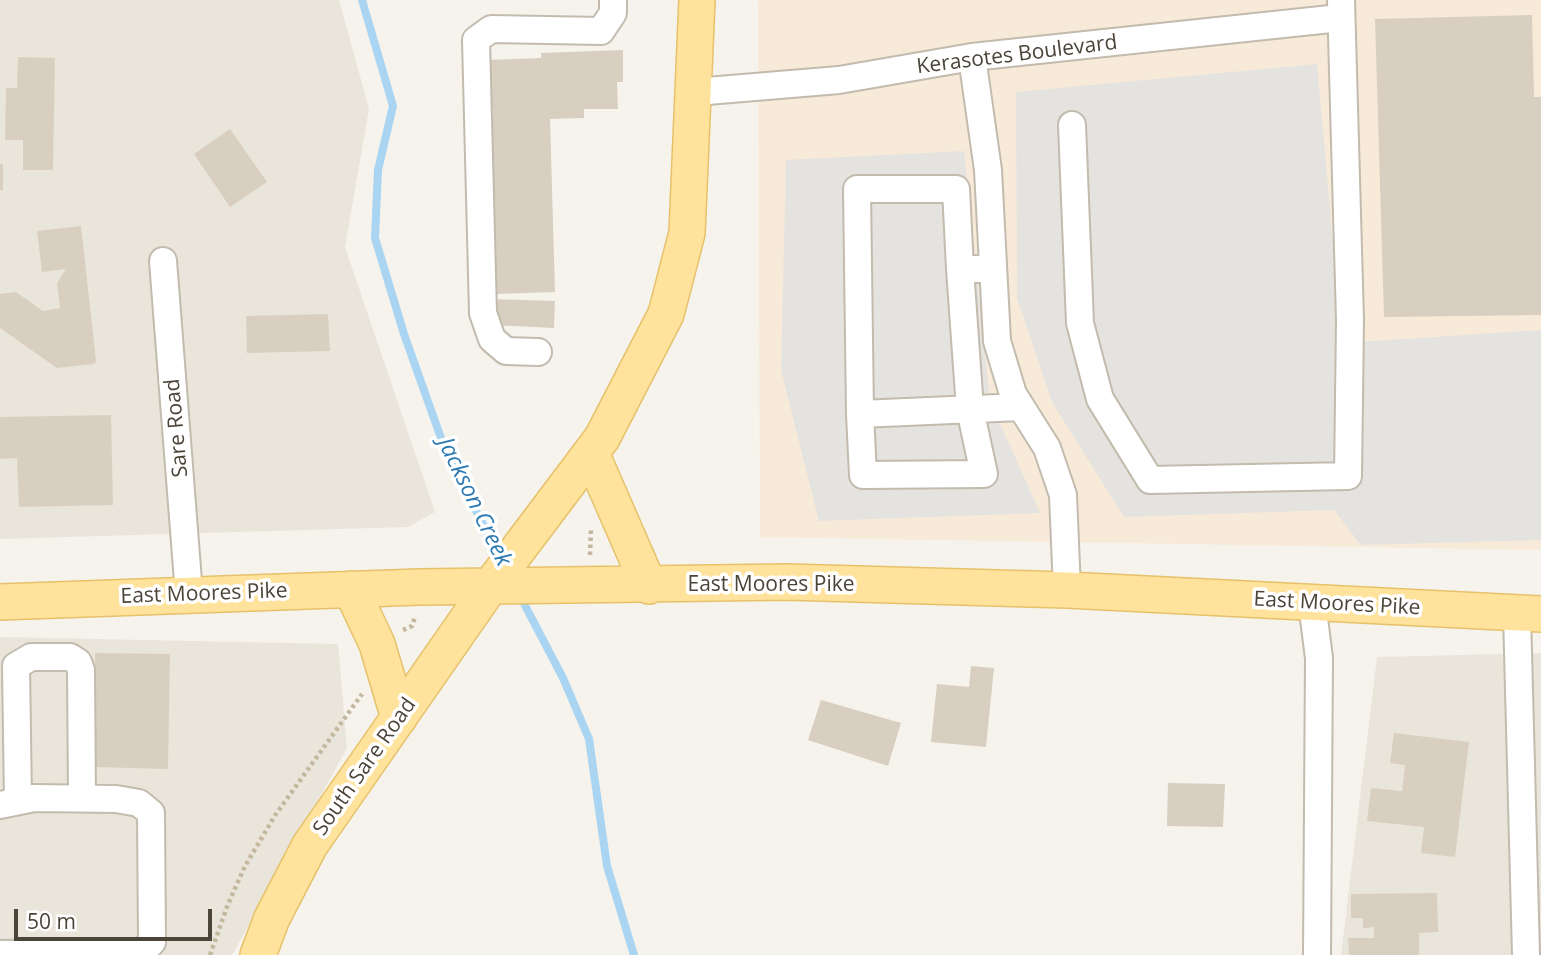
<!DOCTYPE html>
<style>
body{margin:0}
#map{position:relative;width:1541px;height:955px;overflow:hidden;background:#f6f3ec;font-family:"Open Sans",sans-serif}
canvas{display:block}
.scale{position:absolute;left:14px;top:909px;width:198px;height:32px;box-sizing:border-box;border:4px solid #4b4439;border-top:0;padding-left:9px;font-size:21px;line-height:24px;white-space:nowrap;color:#4b4439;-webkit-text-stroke:5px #fff;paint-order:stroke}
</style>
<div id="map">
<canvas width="1541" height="955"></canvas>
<div class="scale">50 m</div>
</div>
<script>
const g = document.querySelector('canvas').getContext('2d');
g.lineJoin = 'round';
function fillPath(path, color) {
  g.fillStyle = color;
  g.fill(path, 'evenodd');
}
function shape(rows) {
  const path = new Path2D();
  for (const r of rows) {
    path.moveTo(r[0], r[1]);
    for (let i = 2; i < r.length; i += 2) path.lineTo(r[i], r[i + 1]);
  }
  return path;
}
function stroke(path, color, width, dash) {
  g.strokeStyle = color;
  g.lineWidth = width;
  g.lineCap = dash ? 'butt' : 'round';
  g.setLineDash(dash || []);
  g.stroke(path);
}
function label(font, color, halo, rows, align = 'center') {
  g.font = font + ' "Open Sans",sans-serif';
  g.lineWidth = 7;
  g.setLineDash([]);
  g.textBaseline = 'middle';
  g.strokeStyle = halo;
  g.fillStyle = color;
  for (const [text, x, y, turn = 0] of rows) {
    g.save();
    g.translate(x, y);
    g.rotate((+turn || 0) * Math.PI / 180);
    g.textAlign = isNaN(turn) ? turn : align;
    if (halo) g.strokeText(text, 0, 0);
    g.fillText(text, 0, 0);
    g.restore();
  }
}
fillPath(shape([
 [0,0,339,0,369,109,345,247,435,512,408,527,0,539],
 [0,637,338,644,347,748,232,955,0,955],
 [1541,653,1541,955,1341,955,1377,657]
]), '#eae5da');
fillPath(shape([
 [758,0,1541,0,1541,550,760,537]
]), '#f7ead8');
fillPath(shape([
 [1317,64,1342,343,1541,330,1541,540,1361,545,1334,510,1124,517,1052,402,1017,298,1016,92],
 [964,151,990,401,1040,513,819,521,781,370,786,160]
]), '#e5e3e0');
stroke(shape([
 [362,0,393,106,378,170,375,238,404,334,447,455,500,557],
 [519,594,563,678,589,739,607,866,634,955]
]), '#a9d4f2', 8);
fillPath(shape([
 [1532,15,1534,97,1541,97,1541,315,1384,317,1375,19],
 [623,50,623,82,617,82,618,109,584,109,584,118,550,119,555,292,497,294,497,273,486,273,485,137,493,137,493,108,488,109,486,60,541,58,541,53],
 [18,57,55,58,53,170,23,170,23,140,5,140,6,88,17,88],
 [230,129,267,182,230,207,194,154],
 [0,164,3,164,3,190,0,190],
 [81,226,96,361,94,364,57,368,0,328,0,294,16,292,43,311,60,308,57,283,66,269,42,272,37,231],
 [492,299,555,301,554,328,491,325],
 [328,314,330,351,247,353,246,316],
 [111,415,113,505,19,507,17,458,0,459,0,417],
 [95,653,170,654,168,769,93,767],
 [971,666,994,668,986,747,931,742,937,684,969,687],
 [821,700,901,723,888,766,808,740],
 [1394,733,1469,742,1455,857,1421,853,1424,827,1367,821,1371,788,1402,791,1405,765,1390,763],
 [1168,783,1225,784,1223,827,1167,826],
 [1437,893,1438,932,1419,933,1419,955,1349,955,1348,938,1374,938,1374,927,1363,928,1363,918,1351,918,1351,894]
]), '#d8cfc1');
const minor = shape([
 [972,57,988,170,997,341,1013,394,1047,448,1063,495,1067,590],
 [695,92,839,80,972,57,1340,18],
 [1072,125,1080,323,1100,399,1150,480,1348,476,1350,320,1341,0],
 [163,261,189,594],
 [992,269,960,269,956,189,857,189,860,414,1021,407],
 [538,352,506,351,492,339,483,313,476,40,491,29,601,31,613,13,613,0],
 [860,414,863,475,984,474,970,409,960,269],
 [1312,603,1319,658,1317,955],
 [1517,614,1526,955],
 [18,801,16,666,31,657,70,657,78,662,81,670,82,798],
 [0,805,34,798,116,799,139,803,151,813,152,942,142,952,0,954]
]);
const major = shape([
 [591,453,649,586],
 [351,589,377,644,399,718],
 [0,602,419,587,787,582,1067,590,1541,614],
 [258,955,272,918,310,845,489,588,602,438,666,314,687,233,697,0]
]);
stroke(minor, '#c2bbae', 30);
stroke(major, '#e6c16a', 38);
stroke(shape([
 [590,555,591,529],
 [403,630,412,626,415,617],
 [210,955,228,904,245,866,276,814,362,694]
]), '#c4b79f', 4.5, [3.5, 3.5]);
stroke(minor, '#fff', 26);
stroke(major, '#ffe39c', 35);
label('21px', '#4b4439', '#fff', [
 ["Kerasotes Boulevard",1017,55,-7],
 ["Sare Road",177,428,-95],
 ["East Moores Pike",771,585],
 ["East Moores Pike",204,594,-2],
 ["East Moores Pike",1337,604,3],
 ["South Sare Road",365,767,-55]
]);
label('italic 23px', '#2e7ab2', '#fff', [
 ["Jackson Creek",474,502,64]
]);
</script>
